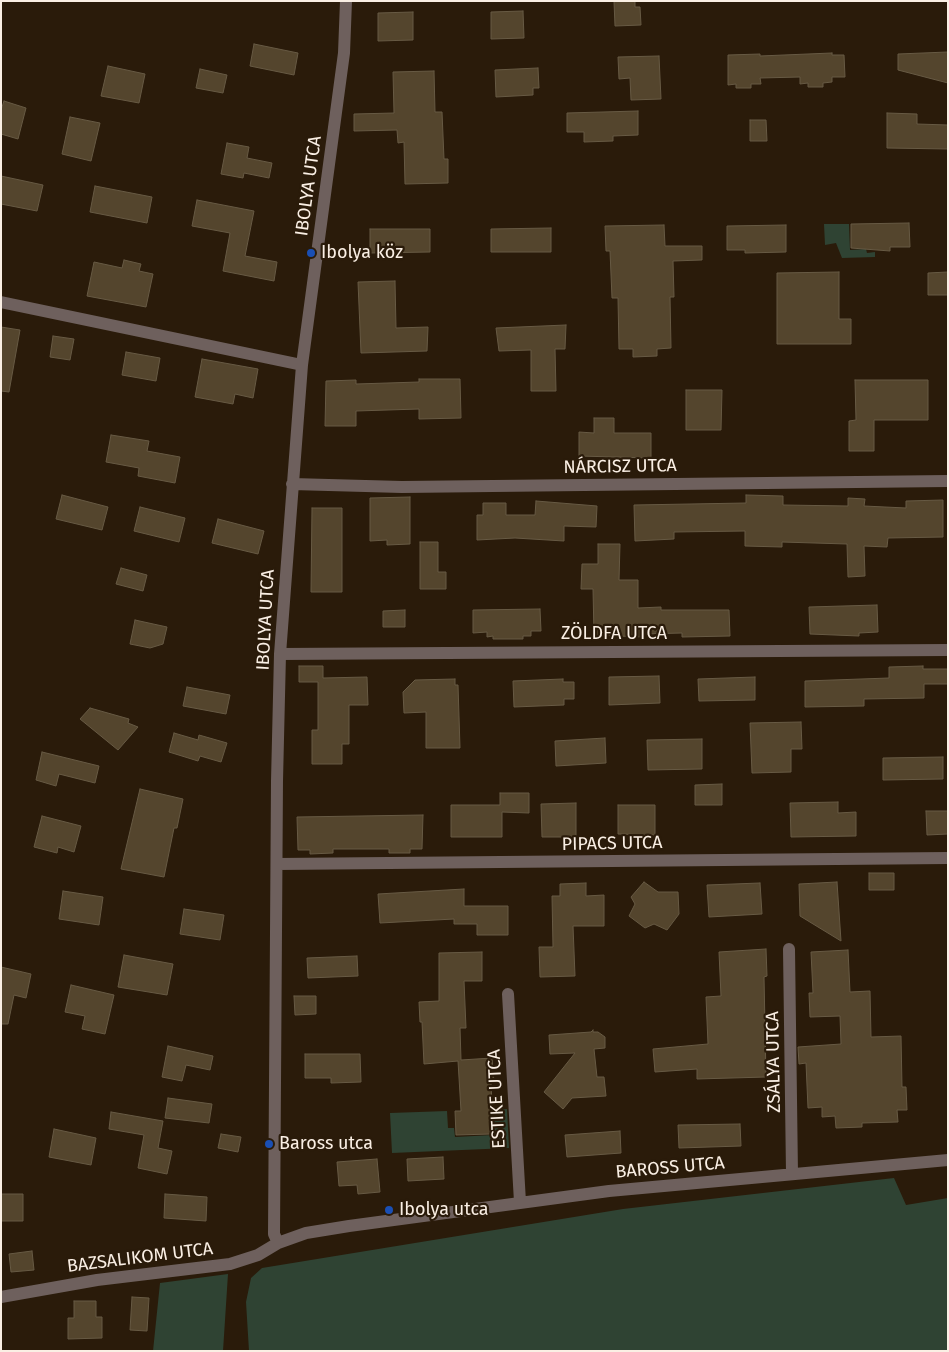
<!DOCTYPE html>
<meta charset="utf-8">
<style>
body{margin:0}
#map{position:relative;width:949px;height:1352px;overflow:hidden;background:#2a1b0a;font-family:"Fira Sans",sans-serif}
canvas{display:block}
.frame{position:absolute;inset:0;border:2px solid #faefe4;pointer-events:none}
</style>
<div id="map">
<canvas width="949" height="1352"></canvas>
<div class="frame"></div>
</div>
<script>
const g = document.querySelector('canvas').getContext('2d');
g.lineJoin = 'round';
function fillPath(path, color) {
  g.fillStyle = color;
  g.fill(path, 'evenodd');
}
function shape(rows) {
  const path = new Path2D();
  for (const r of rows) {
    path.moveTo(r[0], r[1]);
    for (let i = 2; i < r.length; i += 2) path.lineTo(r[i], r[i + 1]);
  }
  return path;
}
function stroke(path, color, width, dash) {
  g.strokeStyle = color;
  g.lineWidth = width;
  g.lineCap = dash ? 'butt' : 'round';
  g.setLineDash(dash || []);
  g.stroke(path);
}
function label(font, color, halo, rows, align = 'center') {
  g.font = font + ' "Fira Sans",sans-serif';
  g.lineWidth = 4.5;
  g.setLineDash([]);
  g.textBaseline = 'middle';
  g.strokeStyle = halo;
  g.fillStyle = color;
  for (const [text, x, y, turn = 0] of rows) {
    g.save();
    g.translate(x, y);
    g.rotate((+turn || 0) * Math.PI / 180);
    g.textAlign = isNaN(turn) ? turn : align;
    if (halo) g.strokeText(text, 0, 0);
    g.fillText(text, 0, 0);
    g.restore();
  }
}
fillPath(shape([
 [824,224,849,224,850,250,866,249,867,253,875,252,875,257,842,258,836,243,825,245],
 [507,1109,509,1148,392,1153,390,1113,447,1111,448,1128,454,1128,455,1137,493,1135,492,1110],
 [894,1178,906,1205,948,1198,948,1351,249,1351,246,1302,251,1278,262,1268,623,1209],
 [228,1274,223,1351,153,1351,160,1283]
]), '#2f4333');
const building = shape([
 [614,1,635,1,635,7,640,7,641,25,615,26,614,1],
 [523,11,524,38,491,39,491,12,523,11],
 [413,12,413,40,378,41,378,13,413,12],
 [254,44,298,53,294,75,250,66,254,44],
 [948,52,948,83,898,70,898,54,948,52],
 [832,53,832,55,844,55,845,77,832,77,832,82,823,83,823,87,808,87,808,83,800,84,800,77,760,78,761,84,751,84,751,88,736,88,736,84,728,85,728,55,760,54,760,56,832,53],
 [659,56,661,99,631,100,630,78,619,79,618,57,659,56],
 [108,66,145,74,139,103,101,96,108,66],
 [538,68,539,88,533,88,533,95,496,97,495,70,538,68],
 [200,69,227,75,223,93,196,88,200,69],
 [434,71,435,112,442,112,444,159,448,159,448,183,405,184,404,142,398,143,397,130,354,131,354,114,394,113,393,72,434,71],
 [4,101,26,108,18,139,1,134,1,110,4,101],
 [638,111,638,135,613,136,613,141,584,142,584,132,567,132,567,113,638,111],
 [887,113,917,114,917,124,948,125,948,149,887,148,887,113],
 [70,117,100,123,91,161,62,154,70,117],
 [750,120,766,120,767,141,750,141,750,120],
 [227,143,249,147,247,158,272,163,269,178,244,173,243,178,221,174,227,143],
 [1,176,43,185,37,211,1,204,1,176],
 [95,186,152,197,147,223,90,212,95,186],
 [197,200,254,211,245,256,277,262,274,281,223,271,230,233,192,226,197,200],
 [909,223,910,247,890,247,890,251,851,248,851,224,909,223],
 [664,225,665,246,702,246,702,260,673,261,674,297,670,297,671,348,657,349,657,356,633,357,633,349,619,349,618,298,612,298,610,251,606,251,605,226,664,225],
 [786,225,786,252,745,253,745,250,727,250,727,226,786,225],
 [551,228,551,252,491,252,491,229,551,228],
 [370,229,430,229,430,252,370,253,370,229],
 [124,260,141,264,139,271,153,274,146,307,87,296,94,262,122,268,124,260],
 [839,272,839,319,851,319,851,344,777,344,777,273,839,272],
 [948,272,948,295,928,295,928,273,948,272],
 [395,281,396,328,428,327,427,351,361,353,358,282,395,281],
 [566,325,565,349,555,349,556,391,531,391,531,350,499,351,496,328,566,325],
 [1,327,20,330,9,392,1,391,1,327],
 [53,336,74,339,70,360,50,357,53,336],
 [126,352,160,358,156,381,122,375,126,352],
 [202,359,258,369,253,398,235,394,233,404,195,397,202,359],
 [419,379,460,379,461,418,419,419,419,409,356,411,356,426,325,426,326,381,356,380,356,384,419,382,419,379],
 [855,380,928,380,928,420,874,420,874,451,849,451,849,421,856,420,855,380],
 [686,390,722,390,721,430,686,430,686,390],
 [594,418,614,418,614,433,651,433,651,458,579,456,579,432,594,433,594,418],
 [111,435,149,441,147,451,180,457,175,483,138,476,139,468,106,462,111,435],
 [62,495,108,507,102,530,56,519,62,495],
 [746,495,783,496,783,505,848,506,848,498,865,499,864,506,906,508,906,501,943,500,943,537,888,538,887,547,864,546,865,576,848,577,847,544,782,542,782,547,745,546,745,531,674,532,674,539,635,541,634,505,746,503,746,495],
 [410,497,410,544,387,545,387,540,370,541,370,498,410,497],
 [536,501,597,506,596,527,564,526,564,541,515,538,477,540,477,515,483,515,483,503,506,503,506,515,535,515,536,501],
 [140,507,185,518,179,542,134,531,140,507],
 [312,508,342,508,342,592,311,592,312,508],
 [218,519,264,531,258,554,212,543,218,519],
 [420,542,438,542,438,572,446,572,446,589,420,589,420,542],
 [598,544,620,544,619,580,638,580,638,608,661,607,661,610,729,610,730,636,682,637,682,633,643,634,643,637,594,635,593,589,581,589,582,564,598,564,598,544],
 [121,568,147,575,143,591,116,584,121,568],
 [877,605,878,632,859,633,859,636,810,634,809,607,877,605],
 [540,609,541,631,531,631,531,636,523,636,523,639,493,639,493,636,487,637,487,632,473,633,473,610,540,609],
 [405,610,405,627,383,627,383,611,405,610],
 [135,620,167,627,163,644,150,648,130,644,135,620],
 [299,666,323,666,323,678,367,677,368,705,349,705,349,744,342,744,342,764,312,764,312,730,318,730,318,682,299,682,299,666],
 [923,666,923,669,948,669,948,684,924,684,924,698,864,699,864,706,805,707,805,681,889,678,889,667,923,666],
 [659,676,660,703,609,705,609,677,659,676],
 [755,677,755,700,699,701,698,679,755,677],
 [455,679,455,685,458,685,460,748,426,748,426,712,404,713,403,692,415,680,455,679],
 [563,679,563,682,574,682,574,699,564,699,564,705,514,707,513,681,563,679],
 [187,687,230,695,226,714,183,706,187,687],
 [90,708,129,719,128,723,138,727,118,750,80,719,90,708],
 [801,722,802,749,791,749,791,772,752,773,750,723,801,722],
 [174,733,198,740,199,735,227,743,221,762,200,756,198,761,169,752,174,733],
 [605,738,606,763,556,766,555,741,605,738],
 [702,739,702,769,648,770,647,740,702,739],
 [42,752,99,766,95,783,59,774,56,786,36,780,42,752],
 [943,757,943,779,883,780,883,758,943,757],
 [722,784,722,805,695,805,695,785,722,784],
 [140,789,183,799,177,828,174,828,164,877,121,869,140,789],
 [500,793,529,793,529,813,502,812,502,837,451,837,451,805,500,805,500,793],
 [838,802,838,813,856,812,856,836,791,837,790,803,838,802],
 [576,803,576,837,542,837,541,804,576,803],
 [618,805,655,805,655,835,618,834,618,805],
 [926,811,948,811,948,834,927,835,926,811],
 [423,815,422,849,410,849,410,853,389,853,389,849,333,849,333,853,310,854,310,850,298,850,297,817,423,815],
 [42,816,81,826,74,852,58,847,57,853,34,847,42,816],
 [869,873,894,873,894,890,869,890,869,873],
 [644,882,658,892,678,892,679,914,667,930,654,924,645,928,629,916,635,904,631,897,644,882],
 [837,882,841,941,800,916,799,884,837,882],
 [586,883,586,896,604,895,604,926,573,926,575,976,540,977,539,947,553,947,552,896,560,896,560,884,586,883],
 [760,883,762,914,709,917,707,885,760,883],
 [464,889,464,906,508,906,508,935,477,935,477,924,454,924,454,919,380,923,378,894,464,889],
 [63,891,103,897,99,925,59,919,63,891],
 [184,909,224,915,220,940,180,934,184,909],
 [766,949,767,976,764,977,766,1077,697,1079,697,1069,655,1072,653,1049,708,1044,706,997,721,996,719,952,766,949],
 [848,950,850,992,870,991,871,1037,901,1036,902,1087,906,1087,907,1110,897,1110,898,1122,862,1123,862,1127,836,1128,835,1116,822,1117,822,1107,808,1108,806,1063,799,1064,798,1047,841,1044,840,1016,810,1017,809,993,813,993,811,952,848,950],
 [482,952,482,981,464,981,466,1028,460,1028,461,1060,492,1058,494,1082,491,1083,492,1104,490,1104,491,1134,456,1135,455,1111,461,1111,458,1061,424,1064,422,1022,420,1022,419,1002,439,1001,439,953,482,952],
 [124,955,173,964,167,995,118,987,124,955],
 [357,956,358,976,308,978,307,958,357,956],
 [1,967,31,974,26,998,14,995,8,1024,1,1024,1,967],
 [71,985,114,995,105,1034,82,1029,85,1016,65,1012,71,985],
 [294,996,316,996,316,1014,295,1015,294,996],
 [593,1030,593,1032,598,1032,605,1037,605,1048,594,1049,597,1077,604,1077,606,1096,572,1098,563,1109,544,1092,575,1053,550,1054,549,1035,591,1032,593,1030],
 [168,1046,213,1056,210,1070,186,1065,182,1081,162,1077,168,1046],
 [305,1054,360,1054,361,1082,331,1083,331,1078,305,1078,305,1054],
 [168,1098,212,1104,209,1123,165,1118,168,1098],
 [111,1112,163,1121,158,1148,172,1151,167,1174,138,1168,144,1135,109,1129,111,1112],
 [740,1124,741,1146,679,1148,678,1125,740,1124],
 [54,1129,96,1138,91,1165,49,1157,54,1129],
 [620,1131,621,1153,567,1157,565,1135,620,1131],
 [221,1134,241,1137,238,1152,218,1148,221,1134],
 [443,1157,444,1179,408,1181,407,1159,443,1157],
 [377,1159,380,1192,358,1194,357,1185,339,1186,337,1162,377,1159],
 [1,1194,23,1194,23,1221,1,1221,1,1194],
 [165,1194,207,1197,206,1221,164,1218,165,1194],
 [32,1251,34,1270,11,1272,9,1254,32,1251],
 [132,1297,149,1298,147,1331,130,1330,132,1297],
 [74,1301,96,1301,96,1317,102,1317,102,1338,68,1339,68,1318,74,1318,74,1301]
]);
fillPath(building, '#54452d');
stroke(building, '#675a44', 1);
stroke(shape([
 [1,302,302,365],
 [292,484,402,487,948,481],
 [280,654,948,650],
 [277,864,948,858],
 [789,949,792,1174],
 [508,994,520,1202],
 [278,1243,274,1234,277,781,280,654,302,365,344,53,346,1],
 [1,1297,97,1280,230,1264,258,1255,278,1243,306,1233,349,1226,609,1191,948,1160]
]), '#6e605d', 12);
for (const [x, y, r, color] of [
 [311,253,5,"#1a4fb4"],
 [269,1144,5,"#1a4fb4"],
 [389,1210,5,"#1a4fb4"]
]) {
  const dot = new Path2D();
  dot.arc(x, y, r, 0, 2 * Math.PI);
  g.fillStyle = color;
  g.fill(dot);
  stroke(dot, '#2a1b0a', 2);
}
label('18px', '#faefe4', '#2a1b0a', [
 ["IBOLYA UTCA",309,186,-82],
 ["NÁRCISZ UTCA",620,467,-1],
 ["IBOLYA UTCA",266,620,-87],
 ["ZÖLDFA UTCA",614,634],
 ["PIPACS UTCA",612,844,-1],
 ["ZSÁLYA UTCA",774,1062,-91],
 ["ESTIKE UTCA",497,1099,-93],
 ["BAROSS UTCA",670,1168,-5],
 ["BAZSALIKOM UTCA",140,1258,-7]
]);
label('18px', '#faefe4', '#2a1b0a', [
 ["Ibolya köz",321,253],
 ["Baross utca",279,1144],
 ["Ibolya utca",399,1210]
], 'left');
</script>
